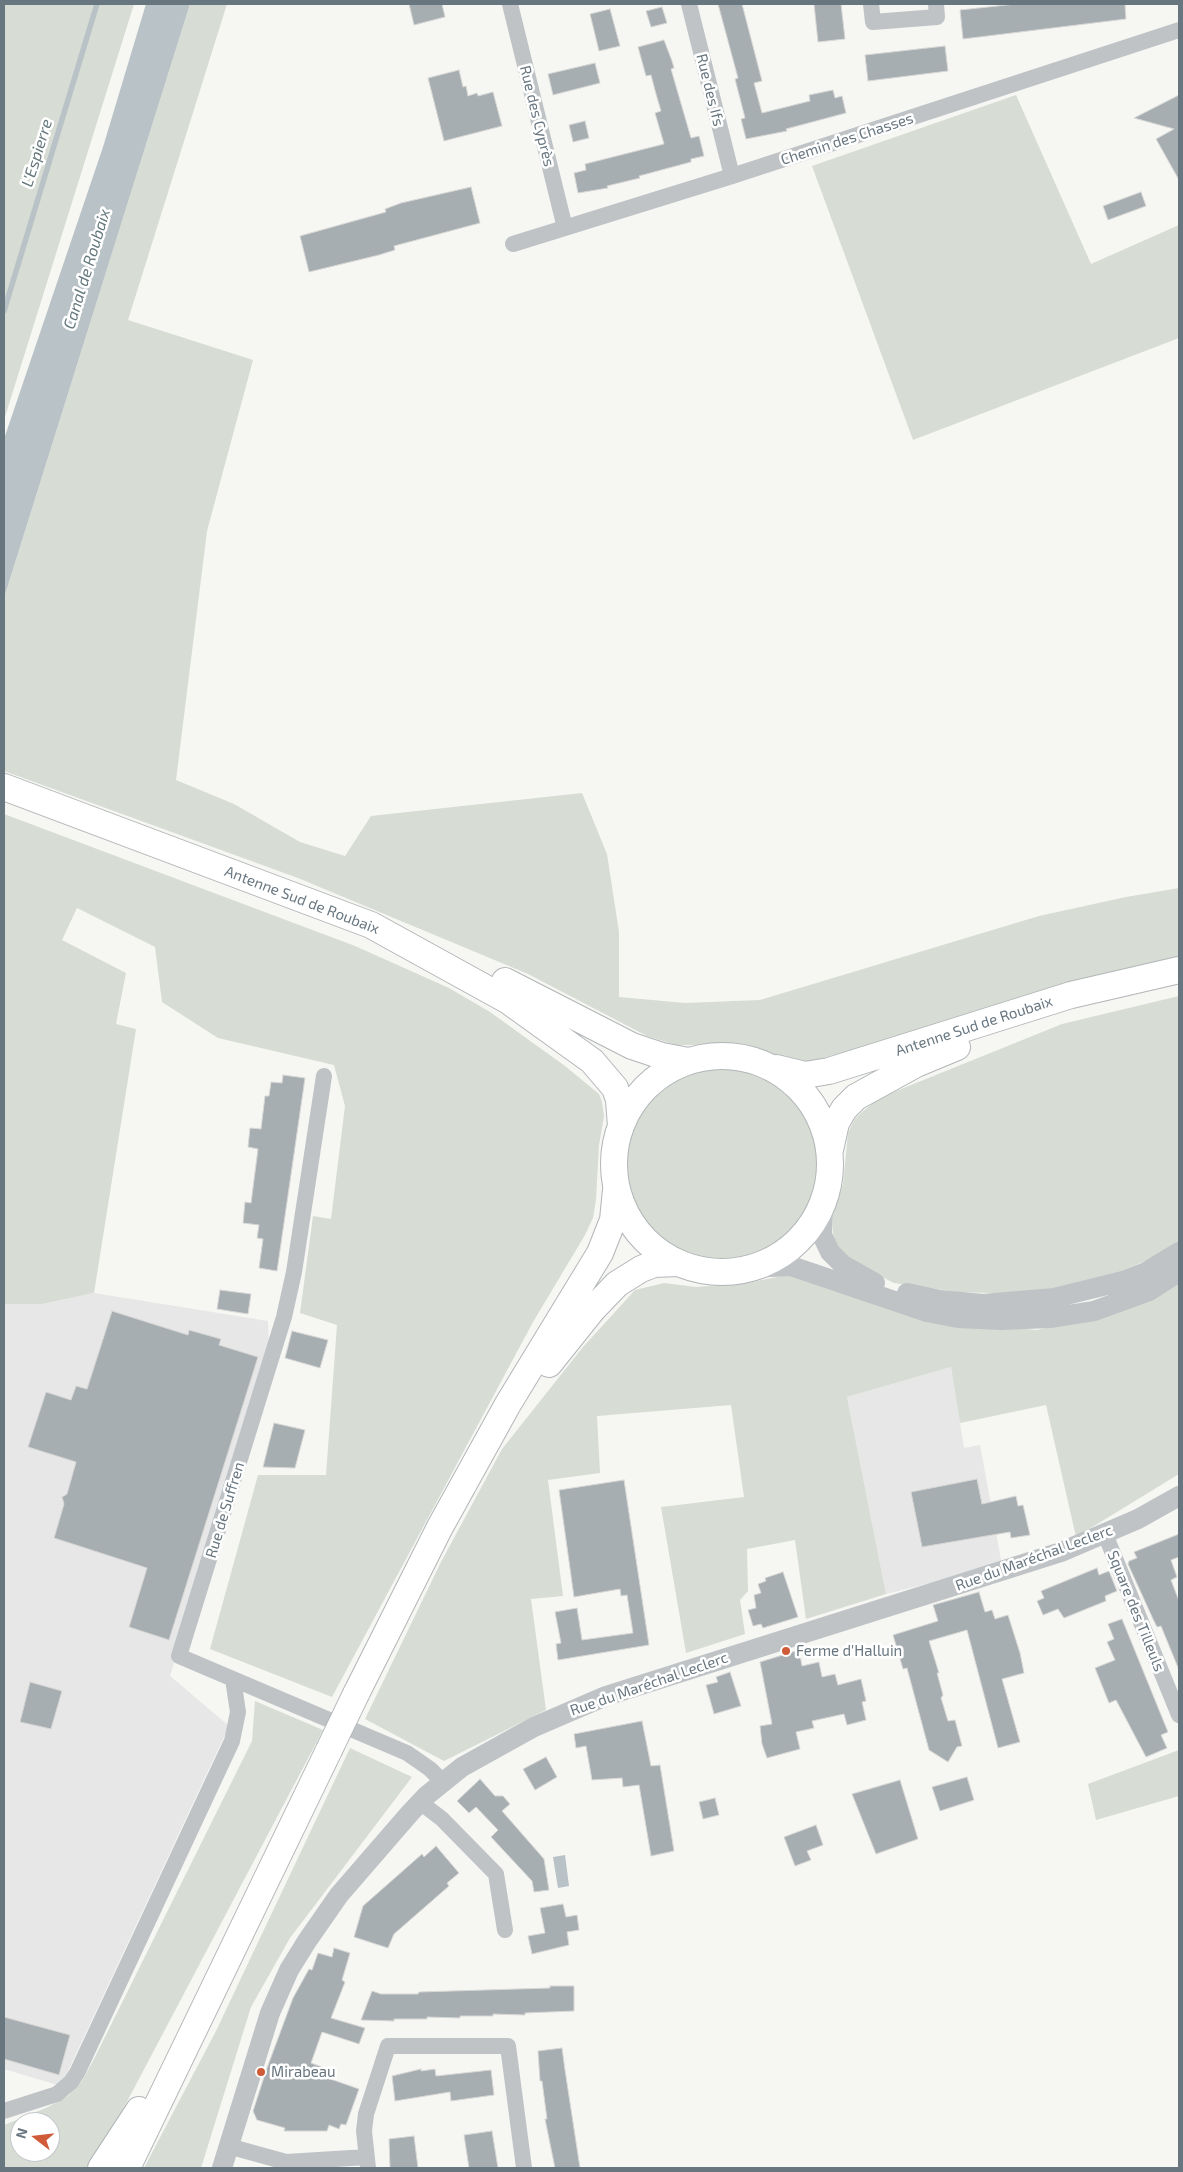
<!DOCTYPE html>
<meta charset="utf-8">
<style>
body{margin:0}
#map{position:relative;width:1183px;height:2172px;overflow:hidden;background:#f6f6f3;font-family:"Exo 2",sans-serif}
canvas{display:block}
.frame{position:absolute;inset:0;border:5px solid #687680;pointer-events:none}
.north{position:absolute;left:10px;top:2112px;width:50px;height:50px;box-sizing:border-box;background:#fff;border:1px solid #c3c8cc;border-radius:50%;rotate:286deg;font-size:14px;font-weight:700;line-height:20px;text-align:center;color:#687680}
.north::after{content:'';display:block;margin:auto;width:18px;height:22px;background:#cf5b39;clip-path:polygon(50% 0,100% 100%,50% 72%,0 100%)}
</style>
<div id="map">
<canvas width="1183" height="2172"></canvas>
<div class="frame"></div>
<div class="north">N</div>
</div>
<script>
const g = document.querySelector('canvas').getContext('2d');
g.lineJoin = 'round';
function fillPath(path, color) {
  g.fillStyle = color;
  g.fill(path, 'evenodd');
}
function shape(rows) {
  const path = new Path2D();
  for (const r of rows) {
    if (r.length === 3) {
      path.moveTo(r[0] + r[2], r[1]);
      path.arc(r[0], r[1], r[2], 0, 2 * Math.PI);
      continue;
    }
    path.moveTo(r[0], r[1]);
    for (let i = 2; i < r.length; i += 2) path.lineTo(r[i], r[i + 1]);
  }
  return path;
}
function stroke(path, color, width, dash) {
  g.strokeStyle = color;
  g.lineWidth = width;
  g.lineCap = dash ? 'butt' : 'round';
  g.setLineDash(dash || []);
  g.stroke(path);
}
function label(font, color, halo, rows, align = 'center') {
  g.font = font + ' "Exo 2",sans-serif';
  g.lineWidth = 5;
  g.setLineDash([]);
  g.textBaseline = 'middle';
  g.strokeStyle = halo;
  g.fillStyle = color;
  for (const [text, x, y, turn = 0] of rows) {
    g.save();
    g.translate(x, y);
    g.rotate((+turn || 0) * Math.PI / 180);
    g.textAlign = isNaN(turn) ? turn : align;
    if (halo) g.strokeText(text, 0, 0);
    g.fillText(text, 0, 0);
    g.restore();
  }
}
fillPath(shape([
 [94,1293,268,1321,269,1352,170,1676,229,1726,61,2086,4,2069,4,1304,42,1304],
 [951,1367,964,1448,980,1445,1002,1565,886,1594,847,1397]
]), '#e6e7e6');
fillPath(shape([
 [4,4,134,4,4,420],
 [190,4,227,4,128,320,253,360,207,531,176,780,234,804,300,842,345,856,371,816,582,793,607,854,619,932,619,997,685,1003,760,1000,1039,916,1126,897,1179,888,1179,961,805,1063,786,1064,770,1052,742,1045,676,1045,647,1036,528,974,298,878,4,771,4,598],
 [1016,95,1091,264,1179,225,1179,338,913,440,812,166],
 [4,814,355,946,449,988,490,1012,565,1066,599,1094,602,1102,604,1116,599,1145,596,1200,593,1218,585,1235,533,1322,332,1697,210,1649,258,1475,326,1475,337,1325,300,1313,313,1216,331,1219,345,1106,334,1065,218,1038,162,1002,155,947,77,908,62,940,126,973,116,1024,136,1029,94,1293,42,1304,4,1304],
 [1179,996,1179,1241,1152,1258,1117,1273,1051,1291,1019,1294,958,1292,894,1283,846,1259,834,1244,832,1217,843,1184,848,1133,854,1120,862,1112,879,1098,1062,1024],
 [721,1164,96],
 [792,1274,950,1322,1037,1330,1132,1307,1179,1277,1179,1474,1076,1537,1046,1405,960,1423,951,1367,847,1397,886,1594,806,1619,795,1540,747,1549,748,1591,740,1600,745,1634,686,1653,661,1507,744,1497,731,1405,597,1416,600,1473,548,1480,563,1596,531,1599,546,1710,444,1761,365,1719,441,1562,502,1449,583,1347,635,1290,664,1283,696,1287,747,1283],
 [255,1701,323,1730,111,2132,86,2168,4,2168,4,2125,48,2107,68,2096,82,2081,94,2059,252,1741],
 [20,2122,50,2122,50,2152,20,2152],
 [350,1748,412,1777,290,1938,251,2007,201,2168,144,2168,216,2031],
 [1179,1750,1179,1796,1096,1820,1088,1784]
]), '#d7dcd4');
fillPath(shape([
 [146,4,190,4,4,598,4,439,103,147],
 [565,1855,569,1886,558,1888,553,1857]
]), '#b9c2c6');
stroke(shape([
 [4,311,97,4]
]), '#b9c2c6', 5.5);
const building = shape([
 [409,4,442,4,445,17,414,25,409,4],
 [718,4,742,4,762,81,754,83,762,113,810,101,809,95,833,90,835,98,842,96,846,113,786,129,787,131,746,139,741,119,745,118,735,79,738,78,718,4],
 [814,4,841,4,845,39,818,42,814,4],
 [1016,4,1125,4,1126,19,963,39,960,10,1016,4],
 [662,7,667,23,651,27,646,11,662,7],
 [610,9,620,46,599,51,590,14,610,9],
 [664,40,672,61,674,68,671,69,691,138,699,136,704,156,691,159,691,162,639,176,640,178,607,186,608,188,578,193,574,173,586,170,585,164,664,144,655,113,661,111,656,94,651,75,646,76,638,47,664,40],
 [945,46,948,71,868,81,865,55,945,46],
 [595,63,600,83,553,95,548,74,595,63],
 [459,70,463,87,466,86,468,96,477,93,478,96,493,92,502,126,444,141,428,78,459,70],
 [1179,95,1179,180,1156,139,1174,129,1134,118,1179,95],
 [585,121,589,138,573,142,569,125,585,121],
 [471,187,480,223,394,246,395,250,379,255,309,272,300,236,386,212,385,209,401,203,471,187],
 [1141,192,1146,206,1108,220,1103,206,1141,192],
 [283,1075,305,1078,277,1271,259,1268,263,1239,257,1238,259,1225,243,1223,245,1202,251,1203,258,1149,248,1147,250,1128,261,1129,265,1096,269,1096,271,1082,282,1083,283,1075],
 [220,1290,251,1294,248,1314,217,1309,220,1290],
 [112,1311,188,1335,189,1330,221,1339,219,1345,258,1357,169,1640,129,1627,147,1568,54,1538,64,1504,62,1497,67,1494,76,1462,28,1447,46,1392,71,1400,76,1386,87,1389,112,1311],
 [292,1331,328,1340,320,1368,285,1358,292,1331],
 [274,1423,305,1430,295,1468,263,1467,274,1423],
 [977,1479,982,1504,1016,1496,1018,1506,1023,1505,1030,1535,1011,1538,1010,1532,922,1547,911,1492,977,1479],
 [624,1480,649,1645,558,1660,556,1644,561,1643,555,1612,577,1608,582,1640,633,1633,627,1595,621,1596,620,1589,574,1597,559,1490,624,1480],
 [1179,1534,1179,1557,1171,1560,1177,1577,1171,1580,1179,1601,1179,1670,1161,1626,1157,1627,1153,1619,1128,1564,1129,1561,1137,1558,1134,1552,1179,1534],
 [1097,1568,1099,1575,1109,1571,1117,1591,1105,1596,1106,1601,1064,1618,1058,1609,1043,1615,1037,1601,1044,1598,1041,1591,1097,1568],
 [783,1572,798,1617,763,1628,761,1624,753,1626,748,1610,756,1608,754,1595,761,1593,758,1584,766,1581,765,1578,783,1572],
 [979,1592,985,1612,992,1610,995,1619,1008,1615,1020,1653,1024,1673,1002,1679,1020,1742,998,1748,967,1630,929,1641,939,1673,937,1673,943,1695,941,1698,948,1721,955,1720,962,1746,957,1747,948,1762,929,1750,907,1668,903,1669,893,1635,938,1621,933,1605,979,1592],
 [1122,1619,1168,1732,1161,1735,1167,1748,1146,1757,1116,1700,1109,1703,1095,1668,1115,1660,1107,1642,1114,1639,1108,1624,1122,1619],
 [799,1650,802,1666,819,1662,822,1677,835,1674,838,1685,861,1679,866,1701,862,1702,866,1720,847,1725,844,1714,812,1721,814,1728,796,1732,800,1749,767,1758,762,1744,760,1726,772,1724,760,1662,799,1650],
 [730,1672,741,1706,714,1714,706,1685,718,1682,716,1677,730,1672],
 [30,1682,62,1691,51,1729,20,1722,30,1682],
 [642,1721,651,1766,660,1765,674,1851,651,1856,639,1785,623,1787,622,1778,592,1780,586,1746,576,1748,574,1734,642,1721],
 [546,1757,557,1777,535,1790,523,1769,546,1757],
 [967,1777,974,1800,940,1811,932,1787,967,1777],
 [480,1779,495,1796,503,1796,510,1804,502,1811,544,1859,549,1890,534,1892,532,1881,491,1837,498,1830,476,1807,469,1813,457,1801,480,1779],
 [900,1780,918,1839,876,1854,852,1794,900,1780],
 [715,1798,719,1815,703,1819,699,1802,715,1798],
 [816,1825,823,1845,807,1851,811,1860,795,1866,784,1837,816,1825],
 [436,1846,459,1873,447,1883,449,1886,394,1934,388,1948,354,1937,363,1906,422,1854,424,1857,436,1846],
 [563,1904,566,1917,577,1915,579,1930,567,1932,569,1945,532,1954,528,1936,545,1933,540,1908,563,1904],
 [334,1948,350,1953,342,1980,345,1982,331,2018,365,2028,359,2044,322,2032,311,2063,322,2067,319,2075,359,2089,346,2125,341,2124,339,2129,329,2125,327,2131,284,2131,285,2128,257,2120,253,2111,267,2068,293,1998,309,1969,312,1970,318,1953,332,1957,334,1948],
 [550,1986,574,1986,574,2011,525,2013,525,2015,493,2014,493,2016,460,2016,460,2018,427,2017,427,2019,394,2019,394,2021,361,2020,372,1991,381,1994,418,1994,419,1992,550,1988,550,1986],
 [4,2017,70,2035,59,2075,4,2059,4,2017],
 [562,2048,565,2070,580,2168,555,2168,545,2119,547,2119,542,2081,540,2081,538,2051,562,2048],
 [421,2069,421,2071,435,2069,436,2076,491,2070,494,2095,451,2101,450,2092,395,2101,392,2076,421,2069],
 [492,2131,498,2168,469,2168,464,2135,492,2131],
 [414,2136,418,2168,390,2168,389,2139,414,2136]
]);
fillPath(building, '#a7aeb2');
stroke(building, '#d7d7d5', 1);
const trunk = shape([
 [4,787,371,925,507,1000,592,1061,615,1088,619,1100,621,1126],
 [505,981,632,1046,662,1056,688,1061],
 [722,1164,108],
 [776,1068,805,1075,829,1071,1071,995,1179,970],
 [830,1150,836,1123,844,1109,856,1097,916,1064,957,1047],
 [549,1364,593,1309,617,1284,641,1269,654,1264,678,1263],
 [356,1694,440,1527,508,1404,600,1253,613,1220,616,1190],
 [101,2168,139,2110],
 [127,2168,329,1750]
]);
stroke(trunk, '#b2b6b8', 28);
stroke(shape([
 [510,4,565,228],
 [689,4,732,176],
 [871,4,873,22,937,17,936,4],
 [513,244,732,176,1179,30],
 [324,1076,294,1272,284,1317,179,1656,407,1753,430,1769,443,1782],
 [1105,1534,1179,1715],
 [420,1802,442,1819,496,1874,505,1930],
 [4,2111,57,2094,71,2082,77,2073,232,1741,238,1712,233,1679],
 [228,2146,286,2162,367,2157],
 [368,2168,364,2131,366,2114,388,2046,508,2046,524,2168]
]), '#bfc3c6', 16);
stroke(shape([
 [823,1203,822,1235,830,1252,843,1265,875,1283],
 [751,1268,791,1266,927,1312,958,1318,1001,1320,1050,1318,1094,1311,1149,1291,1179,1272],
 [907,1293,940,1300,983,1304,1054,1298,1123,1281,1146,1272,1179,1252],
 [222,2168,270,2013,289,1970,307,1941,339,1895,410,1813,426,1796,462,1767,534,1727,606,1696,1061,1552,1138,1519,1179,1496]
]), '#bfc3c6', 20);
stroke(trunk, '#fff', 26);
const trunkBridge = shape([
 [329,1750,356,1694]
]);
stroke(trunkBridge, '#b2b6b8', 28, []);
stroke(trunkBridge, '#fff', 26);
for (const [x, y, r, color] of [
 [786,1651,5,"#cf5b39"],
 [261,2072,5,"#cf5b39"]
]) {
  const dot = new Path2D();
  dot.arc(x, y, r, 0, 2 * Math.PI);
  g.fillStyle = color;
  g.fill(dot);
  stroke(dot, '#fff', 2);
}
label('15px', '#687680', '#fff', [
 ["Rue des Ifs",710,90,76],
 ["Rue des Cyprès",537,116,76],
 ["Chemin des Chasses",847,139,-18],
 ["Antenne Sud de Roubaix",302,900,21],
 ["Antenne Sud de Roubaix",974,1026,-18],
 ["Rue de Suffren",225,1510,-73],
 ["Rue du Maréchal Leclerc",1034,1558,-20],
 ["Square des Tilleuls",1136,1611,68],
 ["Rue du Maréchal Leclerc",649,1684,-19]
]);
label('15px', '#687680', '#fff', [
 ["Ferme d'Halluin",796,1651],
 ["Mirabeau",271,2072]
], 'left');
label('italic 16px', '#64777d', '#fff', [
 ["L'Espierre",37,153,-73],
 ["Canal de Roubaix",87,269,-73]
]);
</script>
